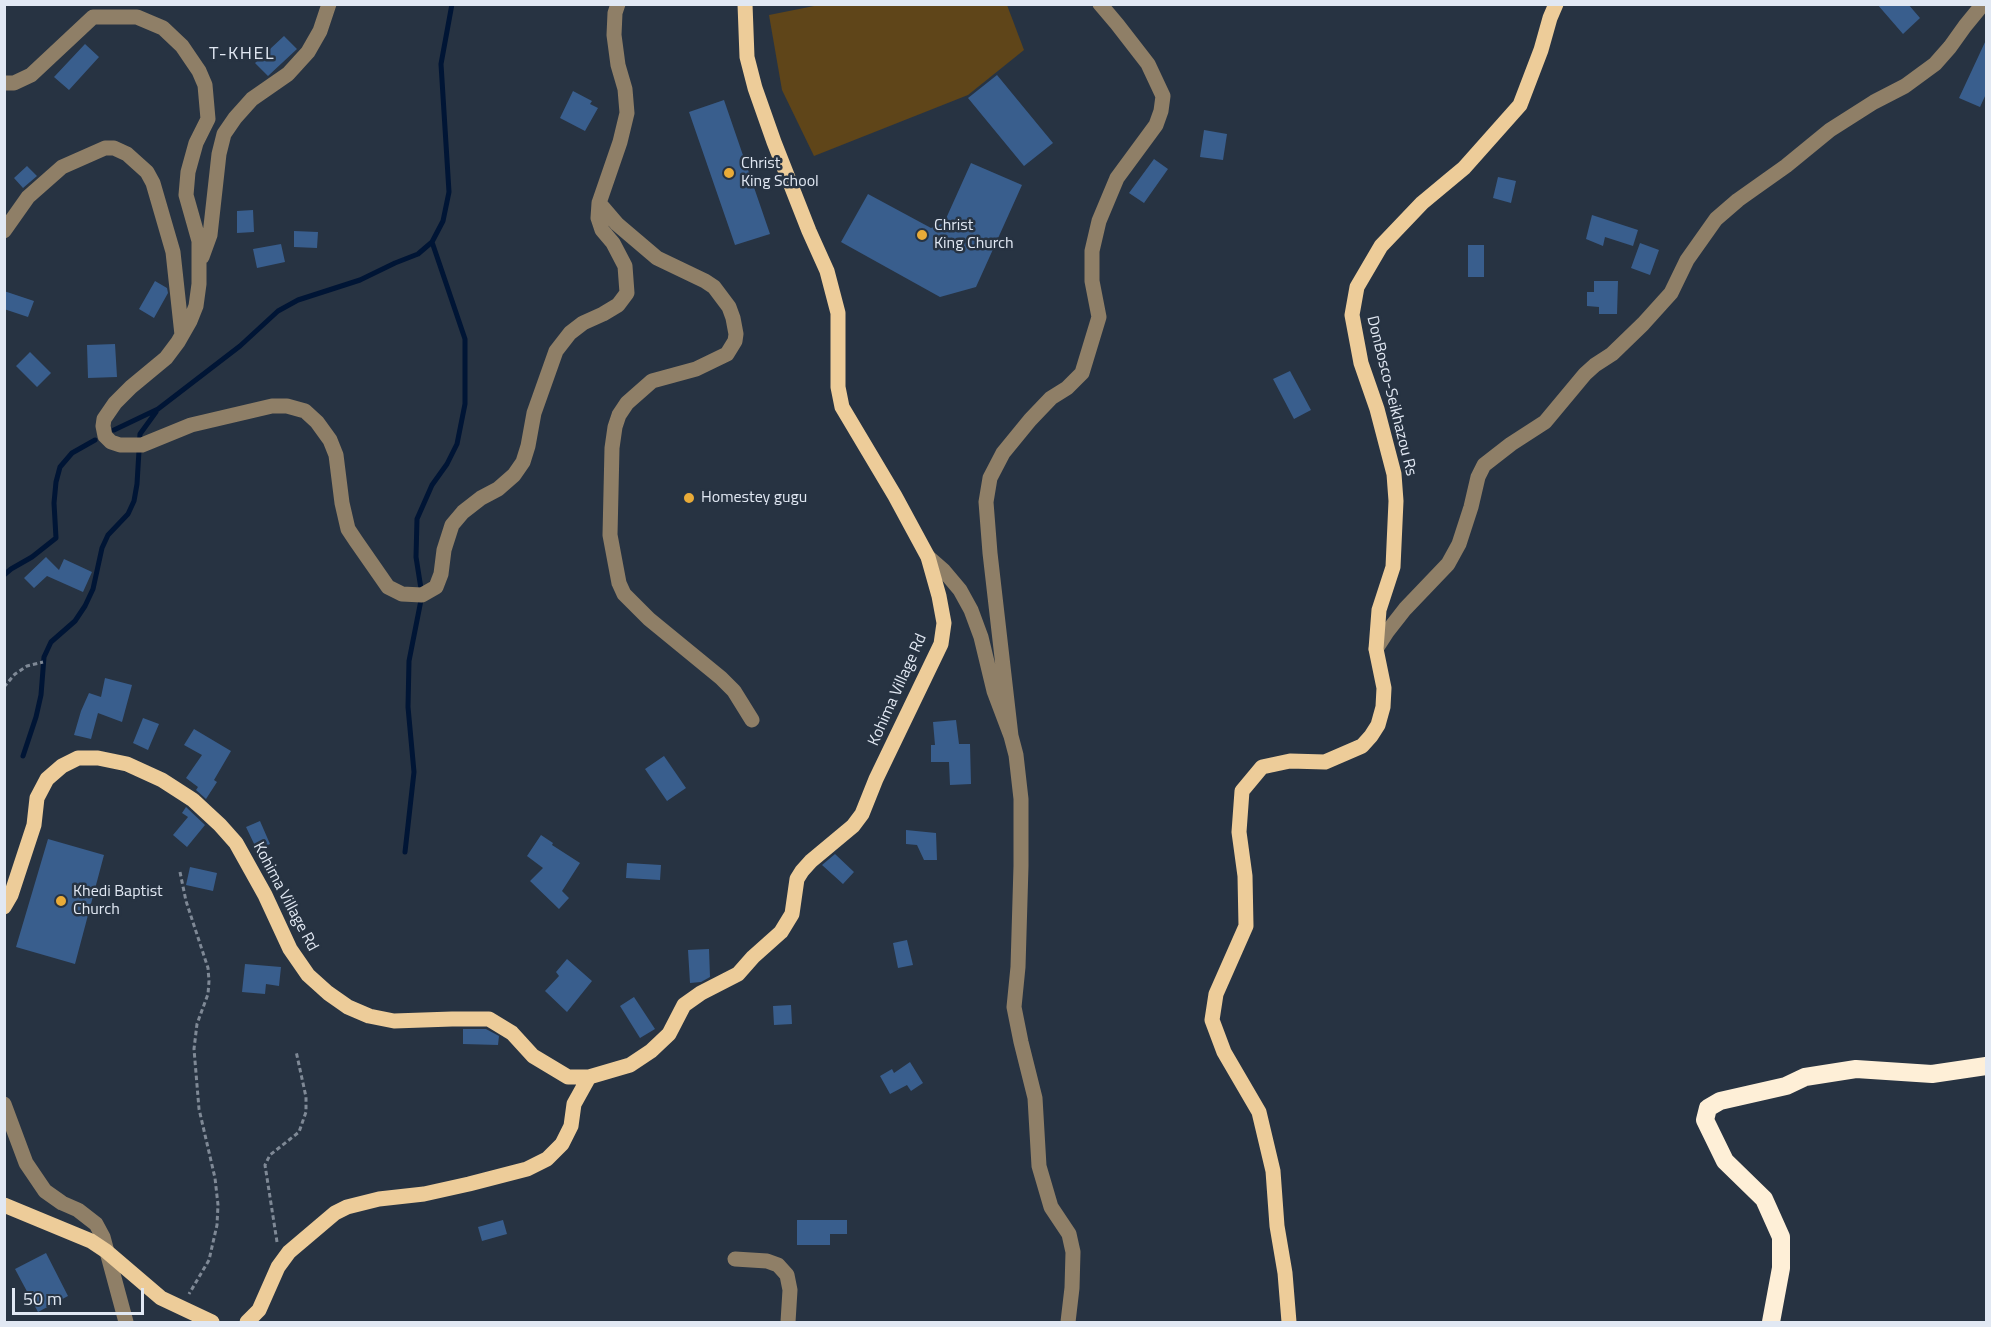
<!DOCTYPE html>
<style>
body{margin:0}
#map{position:relative;width:1991px;height:1327px;overflow:hidden;background:#273342;font-family:"Titillium Web",sans-serif}
canvas{display:block}
.frame{position:absolute;inset:0;border:6px solid #e1e8f3;pointer-events:none}
.scale{position:absolute;left:12px;top:1288px;width:132px;height:27px;box-sizing:border-box;border:3px solid #e1e8f3;border-top:0;padding-left:8px;font-size:18px;line-height:21px;white-space:nowrap;color:#e1e8f3;-webkit-text-stroke:4px #273342;paint-order:stroke}
</style>
<div id="map">
<canvas width="1991" height="1327"></canvas>
<div class="frame"></div>
<div class="scale">50 m</div>
</div>
<script>
const g = document.querySelector('canvas').getContext('2d');
g.lineJoin = 'round';
function fillPath(path, color) {
  g.fillStyle = color;
  g.fill(path, 'evenodd');
}
function shape(rows) {
  const path = new Path2D();
  for (const r of rows) {
    path.moveTo(r[0], r[1]);
    for (let i = 2; i < r.length; i += 2) path.lineTo(r[i], r[i + 1]);
  }
  return path;
}
function stroke(path, color, width, dash) {
  g.strokeStyle = color;
  g.lineWidth = width;
  g.lineCap = dash ? 'butt' : 'round';
  g.setLineDash(dash || []);
  g.stroke(path);
}
function label(font, color, halo, rows, align = 'center') {
  g.font = font + ' "Titillium Web",sans-serif';
  g.lineWidth = 5;
  g.setLineDash([]);
  g.textBaseline = 'middle';
  g.strokeStyle = halo;
  g.fillStyle = color;
  for (const [text, x, y, turn = 0] of rows) {
    g.save();
    g.translate(x, y);
    g.rotate((+turn || 0) * Math.PI / 180);
    g.textAlign = isNaN(turn) ? turn : align;
    if (halo) g.strokeText(text, 0, 0);
    g.fillText(text, 0, 0);
    g.restore();
  }
}
fillPath(shape([
 [824,4,1007,5,1024,50,968,95,814,156,782,90,769,15]
]), '#5f4519');
stroke(shape([
 [114,430,158,409,240,346,278,311,298,300,360,280,395,263,418,254,432,242,443,221,449,192,441,64,452,4],
 [4,575,11,569,32,557,56,538,54,503,56,482,60,467,72,453,95,440],
 [23,756,36,717,41,695,44,657,51,642,75,621,85,606,93,589,102,548,108,535,128,514,134,501,137,484,140,434,156,412],
 [405,852,414,772,408,707,409,661,422,595,416,557,417,519,432,485,447,464,457,444,465,404,465,339,432,242]
]), '#001535', 5);
fillPath(shape([
 [1877,4,1908,4,1920,18,1903,34],
 [284,36,297,49,268,76,255,63],
 [1986,40,1986,94,1980,107,1959,98],
 [85,44,99,57,69,90,54,77],
 [997,75,1053,143,1024,166,968,98],
 [573,91,592,101,590,104,598,108,585,131,560,118],
 [724,100,770,234,735,245,689,112],
 [1204,130,1227,134,1223,160,1200,157],
 [1154,159,1168,169,1144,203,1129,193],
 [971,163,1022,185,976,287,940,297,841,242,868,194,931,228,944,223],
 [27,166,37,176,23,188,14,178],
 [1498,177,1516,181,1511,203,1493,198],
 [253,210,254,232,237,233,237,211],
 [1592,215,1638,230,1633,246,1605,237,1603,246,1586,239],
 [294,231,318,232,317,248,294,247],
 [1640,243,1659,250,1650,275,1631,268],
 [281,244,285,262,257,268,253,249],
 [1468,245,1484,245,1484,277,1468,277],
 [155,281,167,288,168,293,154,318,139,309],
 [1594,281,1618,281,1617,314,1599,314,1599,307,1587,306,1587,292,1594,292],
 [4,291,34,301,28,317,4,309],
 [115,344,117,377,88,378,87,345],
 [30,352,51,373,37,387,16,366],
 [1290,371,1311,410,1294,419,1273,379],
 [46,557,59,570,64,559,92,572,83,592,47,576,34,588,24,578],
 [105,678,132,685,122,722,98,713,91,739,74,735,81,711,89,693,101,697],
 [143,718,159,724,148,750,133,743],
 [956,720,959,744,970,744,971,784,950,785,949,762,931,762,931,745,935,745,933,722],
 [194,729,231,751,214,780,217,782,206,799,196,790,198,787,186,778,202,755,184,745],
 [664,756,686,788,667,801,645,769],
 [186,807,205,825,187,847,173,835,188,817,182,813],
 [260,821,270,844,257,850,246,827],
 [906,830,936,833,937,860,924,860,917,845,906,844],
 [541,835,553,843,552,845,580,863,562,891,569,898,559,909,530,881,543,868,527,856],
 [48,839,104,855,75,964,16,947],
 [835,854,854,872,843,884,822,865],
 [627,863,661,865,660,880,626,878],
 [190,867,217,873,213,891,186,885],
 [907,940,913,965,898,968,893,943],
 [709,949,710,977,701,982,690,983,688,950],
 [567,959,592,981,567,1012,545,991,559,976,556,972],
 [245,964,281,967,279,986,266,984,265,994,242,992],
 [634,997,655,1029,640,1038,620,1006],
 [791,1005,792,1024,774,1025,773,1006],
 [463,1029,486,1029,499,1036,498,1045,463,1044],
 [910,1062,923,1083,911,1091,907,1085,890,1094,880,1076,892,1069,894,1073],
 [503,1220,507,1234,482,1241,478,1227],
 [797,1220,847,1220,847,1234,830,1234,830,1245,797,1245],
 [46,1253,68,1296,38,1312,15,1269]
]), '#395e8d');
stroke(shape([
 [4,687,15,674,27,666,43,662],
 [180,872,186,901,208,968,209,981,208,994,197,1024,194,1049,199,1109,215,1178,218,1205,217,1225,209,1260,189,1294],
 [277,1242,265,1165,270,1155,299,1132,306,1112,306,1097,296,1051]
]), '#7f8996', 3, [4.5, 3]);
stroke(shape([
 [4,83,14,83,31,75,93,17,137,17,163,28,182,46,199,71,205,85,208,119,196,143,188,172,186,195,199,241,199,284,196,306,190,321,178,342,166,358,131,387,115,403,104,419,103,426,105,436,111,442,120,445,142,445,191,425,272,406,287,406,305,411,317,422,330,440,336,455,342,503,348,529,356,541,388,587,402,594,422,595,436,587,441,574,444,550,452,525,463,512,481,498,498,489,514,475,523,462,528,446,534,413,556,351,570,333,583,323,603,314,618,305,627,293,625,266,613,243,602,230,598,218,599,203,620,142,627,113,625,89,618,65,614,35,615,13,618,4],
 [599,203,617,224,657,258,705,281,714,287,729,307,733,318,736,334,735,341,727,354,696,369,652,381,627,403,619,415,615,427,612,448,610,535,619,583,624,594,649,619,721,678,734,691,752,720],
 [4,231,28,197,62,167,105,148,114,148,127,154,147,172,153,183,173,252,182,335],
 [202,257,210,235,219,154,224,134,235,118,252,99,288,74,308,52,320,31,329,4],
 [928,557,944,571,960,590,971,610,981,637,994,691,1011,736,1016,755,1021,799,1021,866,1018,967,1014,1007,1021,1042,1035,1098,1039,1166,1051,1207,1069,1234,1073,1252,1072,1288,1068,1322],
 [1376,649,1387,632,1405,609,1448,564,1459,544,1471,507,1478,477,1484,465,1511,444,1545,422,1585,374,1595,365,1612,354,1643,324,1671,293,1687,260,1716,219,1738,200,1786,166,1830,130,1874,102,1905,86,1935,64,1950,47,1965,26,1983,4],
 [1011,736,990,553,986,502,990,478,1003,453,1030,420,1051,398,1067,388,1082,373,1099,317,1092,281,1092,251,1099,221,1117,178,1156,125,1161,111,1163,96,1148,64,1117,24,1100,4],
 [4,1104,26,1163,45,1191,62,1203,78,1210,96,1224,103,1237,126,1322],
 [735,1259,767,1261,778,1265,787,1275,790,1290,788,1322]
]), '#8f7f67', 15);
stroke(shape([
 [4,907,11,895,34,825,37,798,47,779,62,766,78,758,98,758,127,764,162,780,193,800,220,825,236,843,265,895,290,949,308,975,328,993,348,1007,369,1016,394,1021,452,1019,489,1019,512,1033,533,1056,568,1077,589,1077,630,1065,651,1051,669,1034,684,1005,701,993,738,974,753,957,781,932,792,914,797,879,802,871,811,861,853,826,862,814,876,779,941,644,944,623,939,596,928,557,895,496,842,407,838,387,838,313,827,271,809,231,774,142,755,88,747,57,745,4],
 [4,1205,91,1241,106,1251,161,1298,212,1322],
 [247,1322,259,1310,278,1267,289,1252,335,1213,347,1207,379,1199,424,1194,469,1184,527,1169,547,1159,562,1144,571,1126,574,1104,589,1077],
 [1289,1322,1285,1273,1277,1226,1273,1171,1259,1112,1224,1052,1212,1020,1216,994,1246,926,1245,876,1239,832,1242,791,1262,767,1290,761,1325,762,1362,746,1371,736,1378,725,1383,707,1384,688,1376,649,1379,610,1393,567,1396,501,1394,474,1377,409,1361,363,1352,315,1357,287,1381,246,1422,203,1464,168,1520,105,1541,50,1550,18,1556,4]
]), '#edcc99', 15);
stroke(shape([
 [1771,1322,1781,1268,1781,1237,1764,1199,1725,1161,1705,1120,1708,1108,1720,1101,1786,1086,1805,1077,1856,1069,1932,1074,1986,1066]
]), '#feefd7', 18);
for (const [x, y, r, color] of [
 [729,173,6,"#e9ab38"],
 [922,235,6,"#e9ab38"],
 [689,498,6,"#e9ab38"],
 [61,901,6,"#e9ab38"]
]) {
  const dot = new Path2D();
  dot.arc(x, y, r, 0, 2 * Math.PI);
  g.fillStyle = color;
  g.fill(dot);
  stroke(dot, '#273342', 2);
}
label('16px', '#e1e8f3', '#273342', [
 ["Christ",741,164],
 ["King School",741,182],
 ["Christ",934,226],
 ["King Church",934,244],
 ["Homestey gugu",701,498],
 ["Khedi Baptist",73,892],
 ["Church",73,910]
], 'left');
label('16px', '#e1e8f3', '#273342', [
 ["DonBosco-Seikhazou Rs",1391,396,76],
 ["Kohima Village Rd",898,690,-66],
 ["Kohima Village Rd",285,897,62]
]);
g.letterSpacing = '1.5px';
label('18px', '#e1e8f3', '#273342', [
 ["T-KHEL",242,55]
]);
g.letterSpacing = '0px';
</script>
